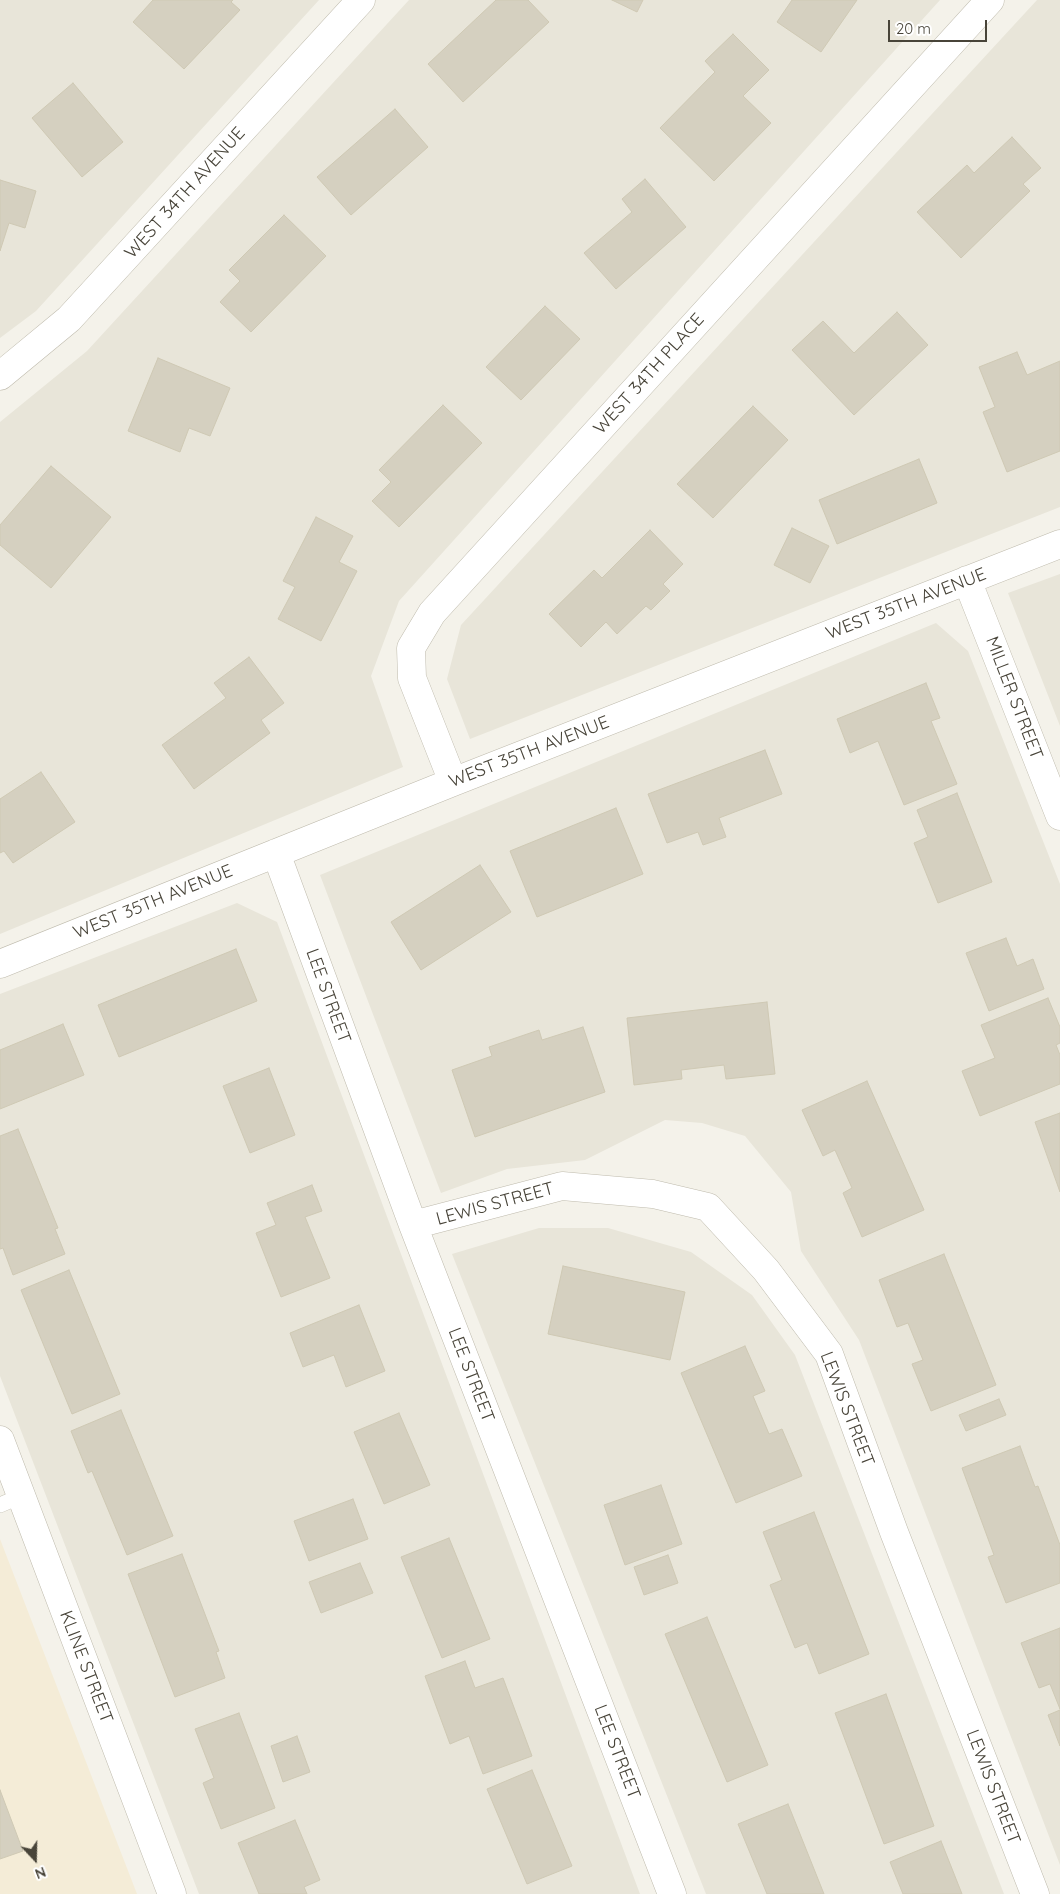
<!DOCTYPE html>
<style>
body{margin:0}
#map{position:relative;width:1060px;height:1894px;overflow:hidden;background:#f4f2ea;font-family:Quicksand,sans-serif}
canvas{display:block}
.north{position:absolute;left:10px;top:1834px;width:50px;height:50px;-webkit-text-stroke:4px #fff;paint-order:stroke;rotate:159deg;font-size:14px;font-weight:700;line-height:20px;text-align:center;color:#484439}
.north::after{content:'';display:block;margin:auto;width:18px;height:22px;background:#484439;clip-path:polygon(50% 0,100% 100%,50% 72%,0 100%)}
.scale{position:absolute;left:888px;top:20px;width:99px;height:22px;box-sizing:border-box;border:2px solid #484439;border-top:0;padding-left:6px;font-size:15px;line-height:18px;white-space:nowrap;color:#484439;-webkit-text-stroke:4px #fff;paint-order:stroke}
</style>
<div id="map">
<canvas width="1060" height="1894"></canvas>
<div class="north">N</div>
<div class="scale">20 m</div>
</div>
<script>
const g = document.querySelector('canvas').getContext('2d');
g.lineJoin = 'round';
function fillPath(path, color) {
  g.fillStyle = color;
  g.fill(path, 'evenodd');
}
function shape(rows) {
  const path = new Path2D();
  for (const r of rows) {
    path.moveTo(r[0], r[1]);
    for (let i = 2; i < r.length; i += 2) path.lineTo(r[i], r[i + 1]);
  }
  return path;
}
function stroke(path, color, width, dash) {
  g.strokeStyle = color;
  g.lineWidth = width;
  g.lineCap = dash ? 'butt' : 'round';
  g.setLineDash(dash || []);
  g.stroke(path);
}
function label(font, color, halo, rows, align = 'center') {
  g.font = font + ' Quicksand,sans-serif';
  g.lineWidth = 4.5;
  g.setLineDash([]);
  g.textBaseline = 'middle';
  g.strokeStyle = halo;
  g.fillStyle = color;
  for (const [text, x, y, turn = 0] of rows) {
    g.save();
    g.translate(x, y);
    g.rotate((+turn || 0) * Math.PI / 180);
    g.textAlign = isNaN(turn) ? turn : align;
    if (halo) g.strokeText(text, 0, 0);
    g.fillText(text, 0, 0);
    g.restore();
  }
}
fillPath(shape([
 [0,0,319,0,36,311,0,338],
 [409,0,940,0,399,601,371,676,403,767,0,934,0,422,87,351],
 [1037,0,1060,0,1060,507,470,739,447,679,461,625],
 [1060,574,1060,726,1008,593],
 [936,623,968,651,1060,884,1060,1865,859,1340,801,1251,791,1192,745,1136,702,1123,665,1120,585,1160,507,1169,441,1193,320,875],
 [237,903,277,922,640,1894,199,1894,0,1376,0,994],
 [539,1228,608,1228,691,1252,752,1295,795,1355,1004,1894,706,1894,452,1254]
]), '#e8e5d9');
fillPath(shape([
 [0,1539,137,1894,0,1894]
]), '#f4ecd7');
const building = shape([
 [153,0,233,0,231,2,240,10,184,69,133,22,153,0],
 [496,0,528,0,549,22,463,102,428,64,496,0],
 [612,0,643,0,637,12,612,0],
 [792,0,857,0,821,52,777,22,792,0],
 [733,34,769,70,743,96,771,123,714,181,660,128,715,72,705,61,733,34],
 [73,83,123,142,82,177,32,118,73,83],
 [395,109,428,147,351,215,317,177,395,109],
 [1012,137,1041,168,1023,184,1030,191,961,258,917,212,967,165,974,173,1012,137],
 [645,179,686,227,616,289,584,253,632,212,622,199,645,179],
 [0,180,36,191,25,228,9,223,0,251,0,180],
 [284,215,326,256,251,332,220,302,240,281,229,270,284,215],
 [545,306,580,339,521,400,486,367,545,306],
 [897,312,928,345,854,415,792,350,823,321,854,353,897,312],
 [1017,352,1027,375,1060,361,1060,451,1007,472,983,412,995,407,979,367,1017,352],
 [158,358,230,388,210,436,189,428,180,452,128,431,158,358],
 [443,405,482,443,399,527,372,501,391,482,379,470,443,405],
 [753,406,788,440,713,518,677,484,753,406],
 [919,459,937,503,837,544,819,500,919,459],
 [51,466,111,517,51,588,0,545,0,525,51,466],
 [316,517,353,536,339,562,357,571,321,641,278,619,295,587,283,581,316,517],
 [792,528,829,546,810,583,774,565,792,528],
 [650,530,683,564,663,584,670,591,651,610,646,606,617,634,606,622,581,647,549,614,594,570,602,578,650,530],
 [249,657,284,703,261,720,270,733,194,789,162,745,226,698,214,683,249,657],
 [926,683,940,718,931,721,957,784,904,805,878,741,850,753,837,719,926,683],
 [765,750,782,794,719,818,726,837,703,845,698,832,667,843,648,794,765,750],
 [41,772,75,822,13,863,4,851,0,853,0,799,41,772],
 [957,793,992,882,938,903,914,843,928,837,917,810,957,793],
 [616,808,643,874,537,917,510,851,616,808],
 [480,865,511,912,421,970,391,922,480,865],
 [1006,938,1017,966,1033,959,1044,989,989,1011,966,953,1006,938],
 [236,949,257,1001,119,1057,98,1005,236,949],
 [1048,998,1060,1027,1060,1043,1056,1045,1060,1055,1060,1084,980,1116,962,1071,995,1058,981,1025,1048,998],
 [767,1002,775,1074,726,1079,724,1065,681,1070,682,1079,634,1085,627,1018,767,1002],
 [63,1024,84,1075,0,1109,0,1050,63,1024],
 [583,1027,605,1092,475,1137,452,1070,492,1056,489,1047,539,1030,542,1040,583,1027],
 [269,1068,295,1135,250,1153,223,1086,269,1068],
 [867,1081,924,1210,862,1237,843,1193,852,1188,835,1150,823,1156,802,1110,867,1081],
 [1060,1113,1060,1192,1035,1122,1060,1113],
 [18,1129,58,1228,55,1229,65,1254,13,1275,3,1248,0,1249,0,1136,18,1129],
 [312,1185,322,1211,305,1217,330,1278,281,1297,256,1233,276,1225,267,1203,312,1185],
 [944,1254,996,1385,931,1411,912,1364,923,1360,908,1323,897,1327,879,1280,944,1254],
 [563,1266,685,1292,670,1360,548,1334,563,1266],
 [69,1270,120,1394,72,1414,21,1290,69,1270],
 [359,1305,385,1371,346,1387,334,1355,303,1367,290,1333,359,1305],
 [745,1346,765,1391,753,1396,769,1434,782,1429,802,1476,736,1503,681,1373,745,1346],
 [999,1399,1006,1415,966,1431,959,1415,999,1399],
 [121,1410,173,1536,127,1555,92,1471,88,1473,71,1431,121,1410],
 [399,1413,430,1485,384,1504,354,1432,399,1413],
 [1020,1446,1035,1487,1038,1486,1060,1545,1060,1583,1006,1603,988,1557,994,1555,962,1468,1020,1446],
 [661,1485,682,1544,625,1565,604,1505,661,1485],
 [353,1499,368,1539,309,1561,294,1521,353,1499],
 [814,1512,869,1654,819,1674,807,1643,795,1648,770,1585,782,1580,763,1532,814,1512],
 [449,1538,490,1639,442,1658,401,1557,449,1538],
 [182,1554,219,1651,216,1652,225,1678,175,1697,128,1574,182,1554],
 [668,1555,678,1583,644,1595,634,1567,668,1555],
 [360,1563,373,1593,321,1613,309,1582,360,1563],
 [707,1617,768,1765,727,1782,665,1634,707,1617],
 [1060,1628,1060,1709,1050,1684,1039,1688,1021,1643,1060,1628],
 [465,1661,475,1688,503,1678,532,1756,483,1774,469,1736,450,1744,425,1676,465,1661],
 [886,1694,934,1826,884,1844,835,1713,886,1694],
 [1060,1710,1060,1746,1048,1715,1060,1710],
 [239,1713,275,1808,221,1829,203,1783,214,1778,195,1729,239,1713],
 [297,1736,310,1772,283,1782,271,1746,297,1736],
 [532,1770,572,1866,527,1884,487,1789,532,1770],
 [0,1790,23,1851,0,1859,0,1790],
 [788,1804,824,1894,767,1894,738,1824,788,1804],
 [295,1820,320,1880,304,1887,307,1894,259,1894,238,1843,295,1820],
 [941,1841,962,1894,903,1894,890,1862,941,1841]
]);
fillPath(building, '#d5d0c0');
stroke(building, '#cfc9b4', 1);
const lane = shape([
 [0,1505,21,1496]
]);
const street = shape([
 [0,376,69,319,361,0],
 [967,580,1060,816],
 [453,782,412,678,411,648,432,613,990,0],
 [276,853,413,1225,672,1894],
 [0,964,453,782,1060,544],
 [413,1225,562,1186,653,1194,708,1207,766,1270,829,1354,894,1532,1035,1894],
 [0,1440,172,1894]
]);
stroke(lane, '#bfbbad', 16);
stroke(street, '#bfbbad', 29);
stroke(lane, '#fff', 15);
stroke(street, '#fff', 28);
label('18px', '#484439', '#fff', [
 ["WEST 34TH AVENUE",185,193,-48],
 ["WEST 34TH PLACE",649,374,-48],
 ["WEST 35TH AVENUE",906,604,-21],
 ["MILLER STREET",1014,698,69],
 ["WEST 35TH AVENUE",529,752,-21],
 ["WEST 35TH AVENUE",153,902,-22],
 ["LEE STREET",328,996,70],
 ["LEWIS STREET",495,1204,-15],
 ["LEE STREET",471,1375,69],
 ["LEWIS STREET",847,1409,69],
 ["KLINE STREET",86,1667,69],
 ["LEE STREET",617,1752,69],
 ["LEWIS STREET",993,1787,69]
]);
</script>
